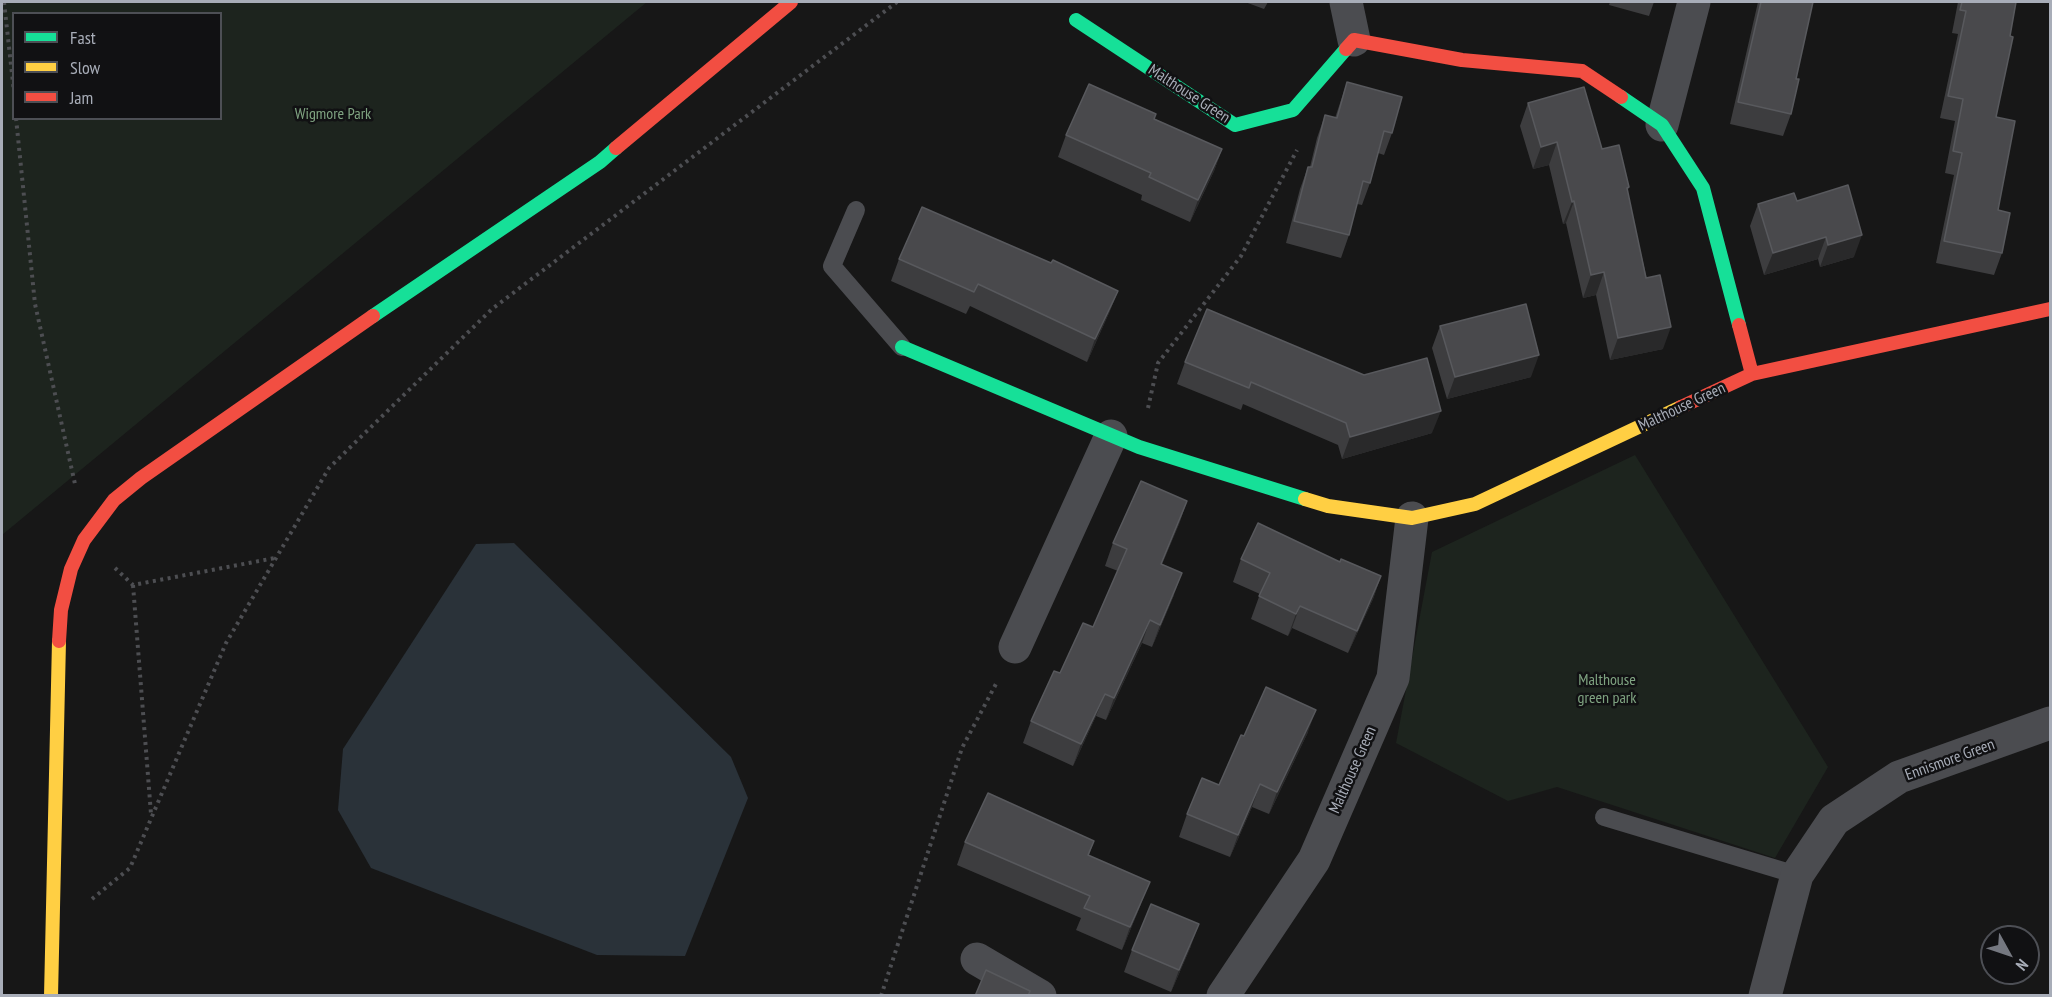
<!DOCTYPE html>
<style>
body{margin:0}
#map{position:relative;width:2052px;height:997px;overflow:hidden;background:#171717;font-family:"PT Sans Narrow",sans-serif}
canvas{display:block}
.frame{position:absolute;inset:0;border:3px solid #a8adb8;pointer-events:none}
.legend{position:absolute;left:12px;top:12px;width:210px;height:108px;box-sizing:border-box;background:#111113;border:2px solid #4d4f55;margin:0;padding:8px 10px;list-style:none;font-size:18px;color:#a8adb8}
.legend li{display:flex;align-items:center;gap:12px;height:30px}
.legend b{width:30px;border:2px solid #4d4f55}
.north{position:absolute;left:1980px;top:925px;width:60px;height:60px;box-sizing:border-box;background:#111113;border:2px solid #4d4f55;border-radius:50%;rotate:130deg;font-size:16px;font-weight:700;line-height:24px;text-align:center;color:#a8adb8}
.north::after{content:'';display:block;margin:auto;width:21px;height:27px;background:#757880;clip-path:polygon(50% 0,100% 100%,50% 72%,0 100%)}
</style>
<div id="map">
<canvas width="2052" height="997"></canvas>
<div class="frame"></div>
<ul class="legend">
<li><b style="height:8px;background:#16e098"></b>Fast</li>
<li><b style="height:8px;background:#ffcf43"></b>Slow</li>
<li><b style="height:8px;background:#f24e42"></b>Jam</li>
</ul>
<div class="north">N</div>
</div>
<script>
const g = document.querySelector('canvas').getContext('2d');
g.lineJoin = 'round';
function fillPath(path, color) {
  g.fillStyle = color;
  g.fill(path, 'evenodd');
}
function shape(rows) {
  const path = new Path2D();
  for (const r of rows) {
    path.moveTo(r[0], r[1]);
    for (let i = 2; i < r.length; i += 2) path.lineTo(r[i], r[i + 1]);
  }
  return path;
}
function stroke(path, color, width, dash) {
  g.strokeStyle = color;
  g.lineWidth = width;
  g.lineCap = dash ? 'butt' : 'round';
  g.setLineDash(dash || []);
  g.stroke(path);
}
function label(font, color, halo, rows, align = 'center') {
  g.font = font + ' "PT Sans Narrow",sans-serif';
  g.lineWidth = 5;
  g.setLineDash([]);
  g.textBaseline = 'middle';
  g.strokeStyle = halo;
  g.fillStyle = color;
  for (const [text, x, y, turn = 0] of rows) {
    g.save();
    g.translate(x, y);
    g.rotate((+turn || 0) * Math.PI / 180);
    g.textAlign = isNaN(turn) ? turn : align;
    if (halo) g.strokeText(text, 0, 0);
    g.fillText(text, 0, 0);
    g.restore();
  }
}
fillPath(shape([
 [2,2,647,2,2,535],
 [14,14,220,14,220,118,14,118],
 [1635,455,1828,767,1775,858,1557,787,1508,801,1396,743,1432,552]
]), '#1d241e');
fillPath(shape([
 [514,543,731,757,748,798,685,956,597,955,371,868,338,810,343,749,476,544]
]), '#2a3239');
stroke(shape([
 [4,2,14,92],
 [16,118,35,304,75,484],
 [1148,408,1158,363,1241,256,1297,150],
 [115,568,133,585,275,558],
 [133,585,151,814],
 [92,899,130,868,226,643,329,468,492,309,897,2],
 [881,996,962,748,997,682]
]), '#4d4e52', 4, [3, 4.5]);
stroke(shape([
 [856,210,832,266,902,347],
 [1604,817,1797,875]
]), '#4b4c50', 18);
stroke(shape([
 [1346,2,1354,40],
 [1662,125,1694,2],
 [1015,647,1111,436],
 [977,959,1040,996],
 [1223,996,1314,860,1393,678,1412,518],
 [1765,996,1797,875,1834,820,1899,777,2050,723]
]), '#4b4c50', 33);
stroke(shape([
 [1076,20,1235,125,1293,110,1346,49],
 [1621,97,1662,125,1703,188,1739,325],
 [373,316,600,162,616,148],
 [902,347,1139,447,1305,499]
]), '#16e098', 14);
stroke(shape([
 [1305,499,1328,506,1412,518,1475,504,1681,407],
 [51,996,59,641]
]), '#ffcf43', 14);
stroke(shape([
 [1346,49,1354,40,1462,60,1582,71,1621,97],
 [616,148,791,2],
 [1739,325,1752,374,2050,309],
 [1681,407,1752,374],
 [59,641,61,610,71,569,84,540,114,500,141,478,373,316]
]), '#f24e42', 14);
fillPath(shape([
 [1245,2,1268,2,1264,9],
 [1610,2,1654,2,1649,16,1609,5],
 [1758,2,1813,2,1796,79,1791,114,1783,136,1730,124],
 [1958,2,2016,2,1996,117,1998,210,2002,253,1994,275,1936,263,1954,175,1945,173,1955,121,1940,118,1958,34,1952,33],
 [1347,82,1392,133,1384,155,1378,153,1370,183,1362,205,1357,204,1349,235,1341,258,1286,243,1300,189,1308,167,1310,167,1317,138,1325,115,1335,118],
 [1528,103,1602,149,1629,187,1627,192,1663,349,1610,360,1596,295,1583,298,1566,223,1563,224,1549,165,1533,169,1520,126],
 [1155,119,1222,149,1214,171,1190,222,1141,200,1142,195,1058,157,1066,135],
 [1797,201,1854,257,1820,267,1818,259,1764,275,1750,226,1758,204],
 [899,259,1051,263,1118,291,1109,313,1087,362,970,306,966,314,891,281],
 [1440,326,1531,377,1447,399,1432,348],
 [1185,362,1432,433,1342,459,1338,445,1243,404,1241,410,1177,384],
 [1187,501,1179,524,1162,564,1174,595,1152,647,1142,643,1106,720,1096,716,1073,766,1023,743,1031,721,1060,673,1093,627,1118,571,1105,566,1113,543],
 [1241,559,1340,562,1381,576,1373,599,1348,653,1292,628,1288,636,1251,619,1260,594,1233,582],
 [1308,732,1269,814,1252,807,1230,857,1179,837,1187,814,1219,785,1244,736],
 [1094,841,1089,855,1141,904,1122,950,1076,930,1081,918,957,865,965,842],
 [1191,946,1171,992,1124,972,1132,950]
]), '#3d3d3f');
fillPath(shape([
 [1557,142,1549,165,1533,169,1541,147],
 [1222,149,1214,171,1190,222,1198,200],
 [1574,201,1566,223,1563,224,1572,202],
 [1862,235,1854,257,1820,267,1828,245],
 [1826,237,1818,259,1764,275,1773,253],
 [1604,272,1596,295,1583,298,1591,275],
 [1118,291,1109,313,1087,362,1095,339],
 [1671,327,1663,349,1610,360,1618,338],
 [1539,355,1531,377,1447,399,1455,377],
 [1441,411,1432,433,1342,459,1350,437],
 [1187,501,1179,524,1153,586,1161,564],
 [1182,573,1174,595,1152,647,1160,625],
 [1381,576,1373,599,1348,653,1357,631],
 [1300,606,1292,628,1288,636,1296,614],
 [1150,620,1142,643,1106,720,1114,698],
 [1105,694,1096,716,1073,766,1081,744],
 [1316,710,1308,732,1269,814,1277,792],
 [1260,784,1252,807,1230,857,1238,835],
 [1150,882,1141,904,1122,950,1130,927],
 [1199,924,1191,946,1171,992,1179,970]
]), '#29292a');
const building = shape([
 [1761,2,1813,2,1796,79,1799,79,1791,114,1738,102,1761,2],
 [1962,2,2016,2,2010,36,2013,37,1996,117,2015,121,1998,210,2010,213,2002,253,1944,241,1962,153,1953,151,1963,99,1948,96,1966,11,1960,10,1962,2],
 [1347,82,1402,97,1392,133,1384,131,1370,183,1363,181,1349,235,1294,221,1308,167,1312,167,1325,115,1337,118,1347,82],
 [1089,84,1156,114,1154,119,1222,149,1198,200,1149,177,1151,173,1066,135,1089,84],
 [1584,87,1602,149,1619,145,1629,187,1627,188,1646,278,1660,275,1671,327,1618,338,1604,272,1591,275,1574,201,1572,202,1557,142,1541,147,1528,103,1584,87],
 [1848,185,1862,235,1828,245,1826,237,1773,253,1758,204,1794,193,1797,201,1848,185],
 [922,207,1051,263,1053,260,1118,291,1095,339,978,284,974,292,899,259,922,207],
 [1526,304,1539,355,1455,377,1440,326,1526,304],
 [1207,309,1364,375,1427,358,1441,411,1350,437,1346,423,1251,382,1249,388,1185,362,1207,309],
 [1141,481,1187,501,1161,564,1182,573,1160,625,1150,620,1114,698,1105,694,1081,744,1031,721,1054,671,1060,673,1083,623,1093,627,1127,549,1113,543,1141,481],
 [1258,523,1340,562,1341,559,1381,576,1357,631,1300,606,1296,614,1259,596,1270,573,1241,559,1258,523],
 [1266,687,1316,710,1277,792,1260,784,1238,835,1187,814,1202,778,1219,785,1241,735,1244,736,1266,687],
 [988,793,1094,841,1088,855,1150,882,1130,927,1084,908,1090,896,965,842,988,793],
 [1151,904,1199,924,1179,970,1132,950,1151,904],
 [986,970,1030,991,1028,996,975,996,986,970]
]);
fillPath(building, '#49494c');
stroke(building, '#58595d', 1.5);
label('16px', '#a8adb8', '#111113', [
 ["Malthouse Green",1189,94,33],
 ["Malthouse Green",1682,407,-25],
 ["Ennismore Green",1950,760,-20],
 ["Malthouse Green",1353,770,-66]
]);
label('16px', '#7fa381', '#111113', [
 ["Wigmore Park",333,114],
 ["Malthouse",1607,680],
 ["green park",1607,698]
]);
</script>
